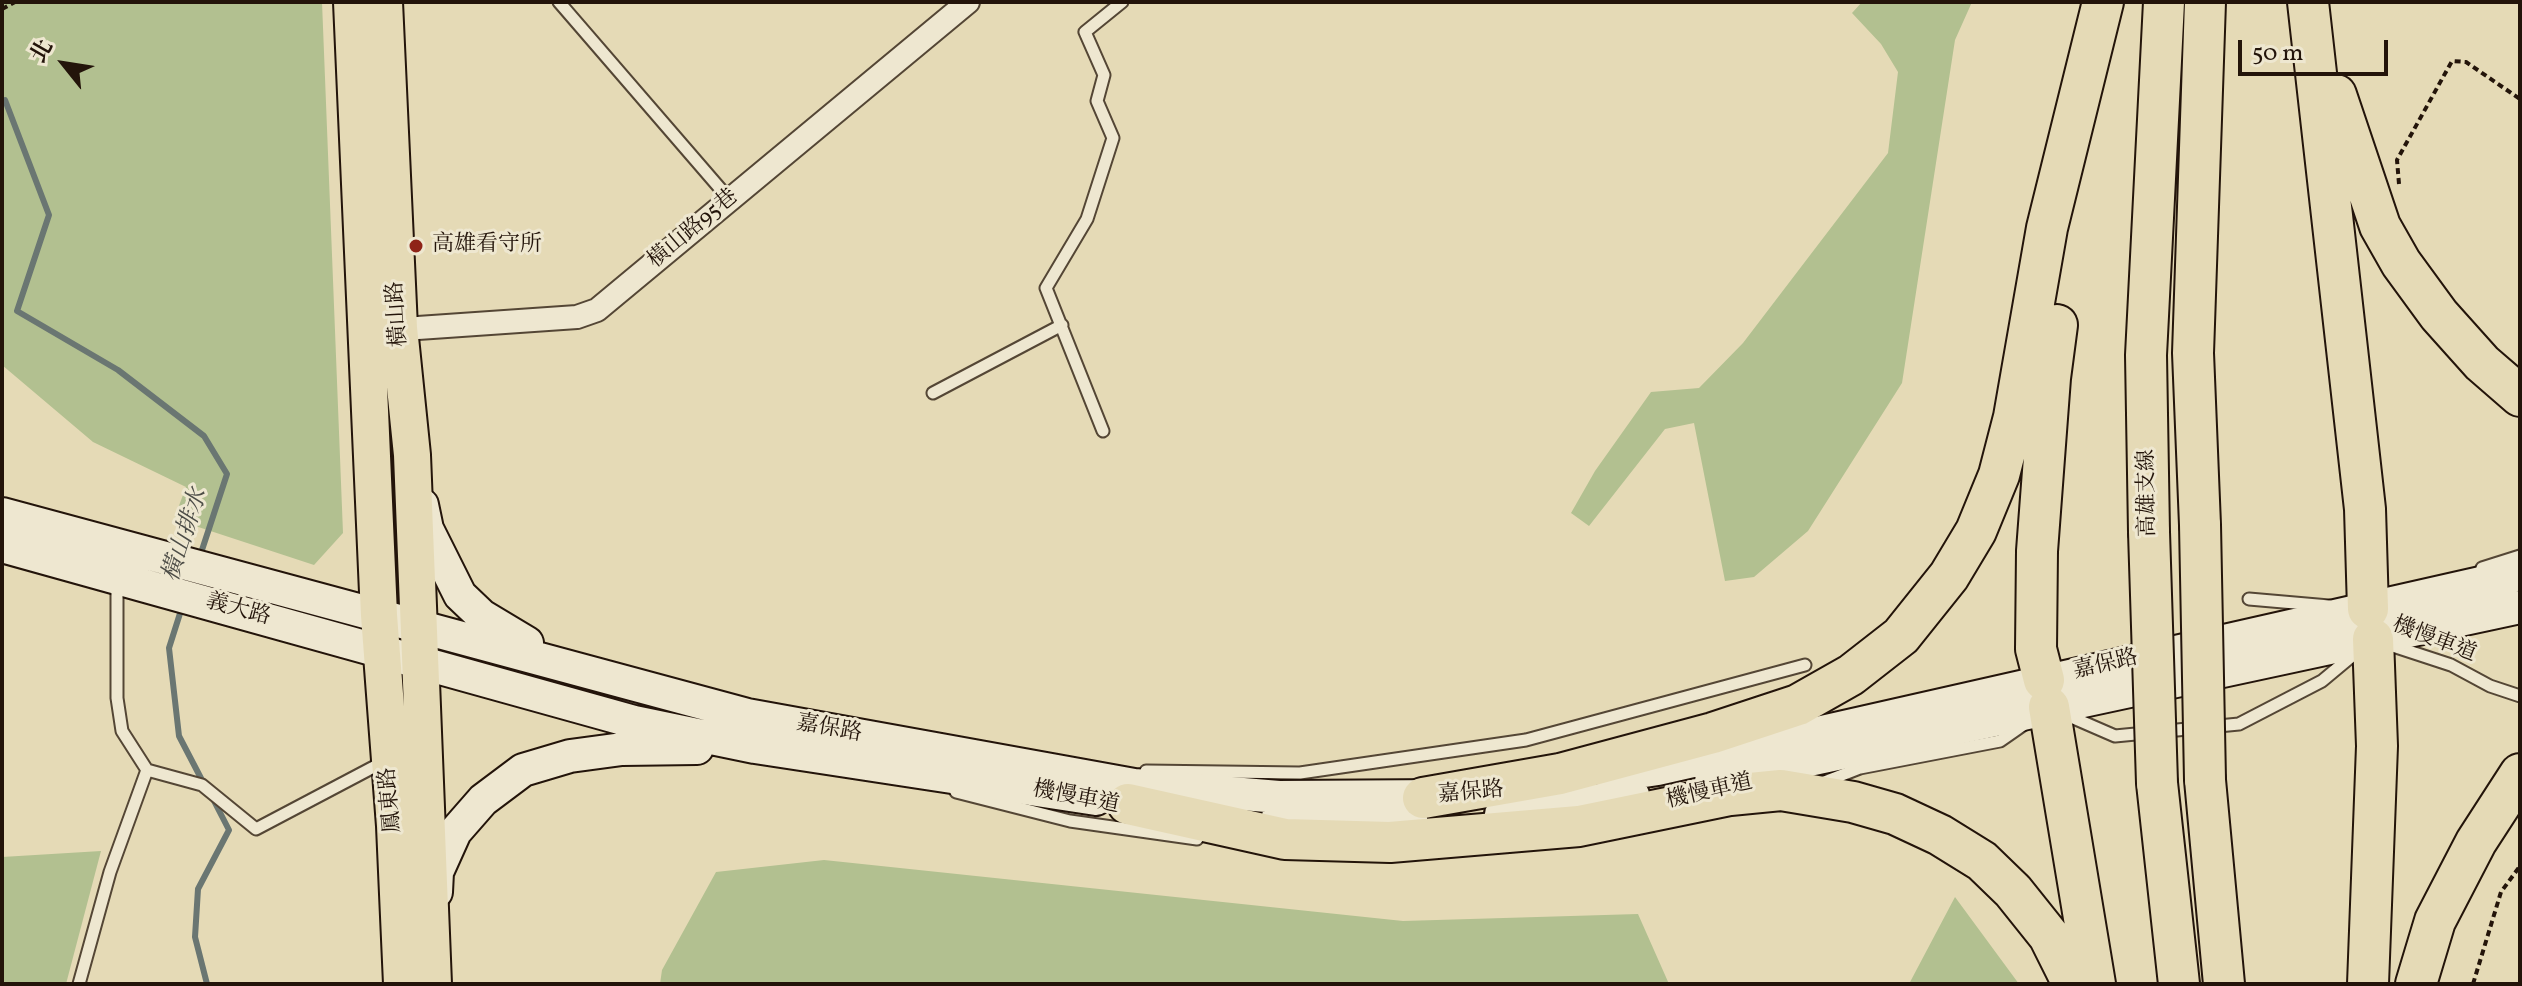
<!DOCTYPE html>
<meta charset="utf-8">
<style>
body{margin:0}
#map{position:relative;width:2522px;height:986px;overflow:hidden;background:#e5dab6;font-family:Vollkorn,"Noto Serif TC",serif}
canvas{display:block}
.frame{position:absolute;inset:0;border:4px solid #23140a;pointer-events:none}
.north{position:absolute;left:24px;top:24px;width:80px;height:80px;-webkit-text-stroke:6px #eee7d0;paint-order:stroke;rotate:300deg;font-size:22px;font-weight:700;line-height:32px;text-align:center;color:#23140a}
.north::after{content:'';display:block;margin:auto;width:28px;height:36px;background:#23140a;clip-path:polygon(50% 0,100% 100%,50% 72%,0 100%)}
.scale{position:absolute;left:2238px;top:40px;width:150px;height:36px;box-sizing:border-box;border:4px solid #23140a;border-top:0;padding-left:10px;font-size:24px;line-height:28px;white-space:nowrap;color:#23140a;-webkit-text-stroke:6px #eee7d0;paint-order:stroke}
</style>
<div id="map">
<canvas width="2522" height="986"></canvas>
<div class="frame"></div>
<div class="north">北</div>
<div class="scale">50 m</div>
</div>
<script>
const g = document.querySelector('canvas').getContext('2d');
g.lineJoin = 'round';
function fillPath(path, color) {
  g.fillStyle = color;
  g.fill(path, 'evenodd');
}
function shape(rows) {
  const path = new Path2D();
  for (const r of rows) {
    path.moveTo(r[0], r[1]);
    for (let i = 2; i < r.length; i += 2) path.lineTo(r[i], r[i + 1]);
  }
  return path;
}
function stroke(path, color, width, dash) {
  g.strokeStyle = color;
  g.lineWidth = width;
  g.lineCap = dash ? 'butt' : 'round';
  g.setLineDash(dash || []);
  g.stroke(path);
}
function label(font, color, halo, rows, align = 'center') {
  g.font = font + ' Vollkorn,"Noto Serif TC",serif';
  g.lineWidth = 6;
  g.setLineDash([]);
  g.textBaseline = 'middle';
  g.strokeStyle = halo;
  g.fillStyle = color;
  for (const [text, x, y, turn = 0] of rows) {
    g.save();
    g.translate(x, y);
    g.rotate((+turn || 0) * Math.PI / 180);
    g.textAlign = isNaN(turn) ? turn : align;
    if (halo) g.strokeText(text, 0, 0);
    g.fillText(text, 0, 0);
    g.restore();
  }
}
fillPath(shape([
 [2,2,322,2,343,533,314,565,174,519,186,487,93,442,2,365],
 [1862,2,1972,2,1955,40,1902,383,1808,531,1754,577,1725,581,1694,423,1665,429,1589,526,1571,513,1595,471,1651,392,1699,388,1743,343,1888,153,1898,72,1881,44,1852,13],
 [101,851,66,984,2,984,2,857],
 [824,860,1403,921,1638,914,1669,984,660,984,662,970,716,872],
 [1955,897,2019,984,1909,984]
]), '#b2c090');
stroke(shape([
 [5,100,49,215,17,311,118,370,204,436,227,474,200,556],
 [183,604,169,648,179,736,204,784],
 [207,984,195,937,198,889,229,830,212,797]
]), '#6a7672', 6);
const lane = shape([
 [559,2,730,200],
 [933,393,1062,325],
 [1103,431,1046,288,1087,219,1113,138,1097,101,1104,75,1085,32,1122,2],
 [2482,568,2520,556],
 [117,580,117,698,122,731,147,770,202,785,256,829,385,761],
 [2249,599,2329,606],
 [2390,645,2451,665,2490,686,2520,696],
 [2062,713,2115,736,2239,724,2322,681,2358,651],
 [1146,771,1300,773,1526,740,1805,665],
 [1819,784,1860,768,2000,741,2023,725],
 [956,792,1070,821,1197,839],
 [79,984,110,872,147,770]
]);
const street = shape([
 [389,330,577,317,597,310,968,2]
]);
const secondary = shape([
 [422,505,427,529,460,595,482,616,527,643],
 [2,514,747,715,1134,785,1279,797,1445,796],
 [2,546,634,722,755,747,1096,799],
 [1611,776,1658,769,2520,574],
 [1711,781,2520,607],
 [1501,814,1633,795],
 [1278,817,1336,821,1411,819],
 [436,892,437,872,455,832,483,800,523,770,570,756,622,749,697,748]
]);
const primary = shape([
 [352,2,379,615,395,826,402,984],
 [384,2,399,328,412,455,433,984]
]);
const highway = shape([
 [2308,2,2365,509,2368,609],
 [2336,95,2380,226,2401,263,2439,315,2482,363,2520,396],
 [2200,525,2193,353,2205,2],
 [2149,532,2146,355,2164,2],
 [2044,680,2036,649,2037,551,2050,378,2057,325],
 [2049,707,2095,984],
 [2205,780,2224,984],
 [2157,783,2179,984],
 [1423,798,1560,774,1713,733,1798,705,1851,675,1901,636,1949,576,1976,531,1999,475,2014,417,2047,228,2103,2],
 [1128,804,1285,839,1390,842,1579,826,1730,795,1781,790,1853,802,1895,814,1940,835,1982,861,2013,891,2049,936,2073,984],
 [2368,984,2377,746,2373,639],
 [2416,984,2435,921,2476,842,2520,774]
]);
stroke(lane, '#544635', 15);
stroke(street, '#544635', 26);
stroke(secondary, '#23140a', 36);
stroke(primary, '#23140a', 40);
stroke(highway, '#23140a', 44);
stroke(shape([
 [2,9,15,2],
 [2399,184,2397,160,2452,61,2466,62,2520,99],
 [2473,984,2501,892,2520,866]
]), '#23140a', 4, [6, 4]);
stroke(lane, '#eee7d0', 11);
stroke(street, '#eee7d0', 22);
stroke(secondary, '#eee7d0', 32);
stroke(primary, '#e5dab6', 36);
stroke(highway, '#e5dab6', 40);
const highwayBridge = shape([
 [2200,525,2205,780],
 [2149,532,2157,783]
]);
stroke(highwayBridge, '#23140a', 44, []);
stroke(highwayBridge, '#e5dab6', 40);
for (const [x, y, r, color] of [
 [416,246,8,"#8f2418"]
]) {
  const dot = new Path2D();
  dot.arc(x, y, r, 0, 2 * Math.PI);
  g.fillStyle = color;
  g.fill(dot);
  stroke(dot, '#eee7d0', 3);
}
label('22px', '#23140a', '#eee7d0', [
 ["橫山路95巷",694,230,-40],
 ["橫山路",399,314,-94],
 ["高雄支線",2149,493,-91],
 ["義大路",238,611,15],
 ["機慢車道",2434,641,21],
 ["嘉保路",2106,666,-13],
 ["嘉保路",829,730,10],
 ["機慢車道",1710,793,-13],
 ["嘉保路",1471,794,-5],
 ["機慢車道",1076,799,11],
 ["鳳東路",392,800,-95]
]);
label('22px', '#23140a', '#eee7d0', [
 ["高雄看守所",432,246]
], 'left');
label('italic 24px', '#4d4d47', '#eee7d0', [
 ["橫山排水",187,536,-72]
]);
</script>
